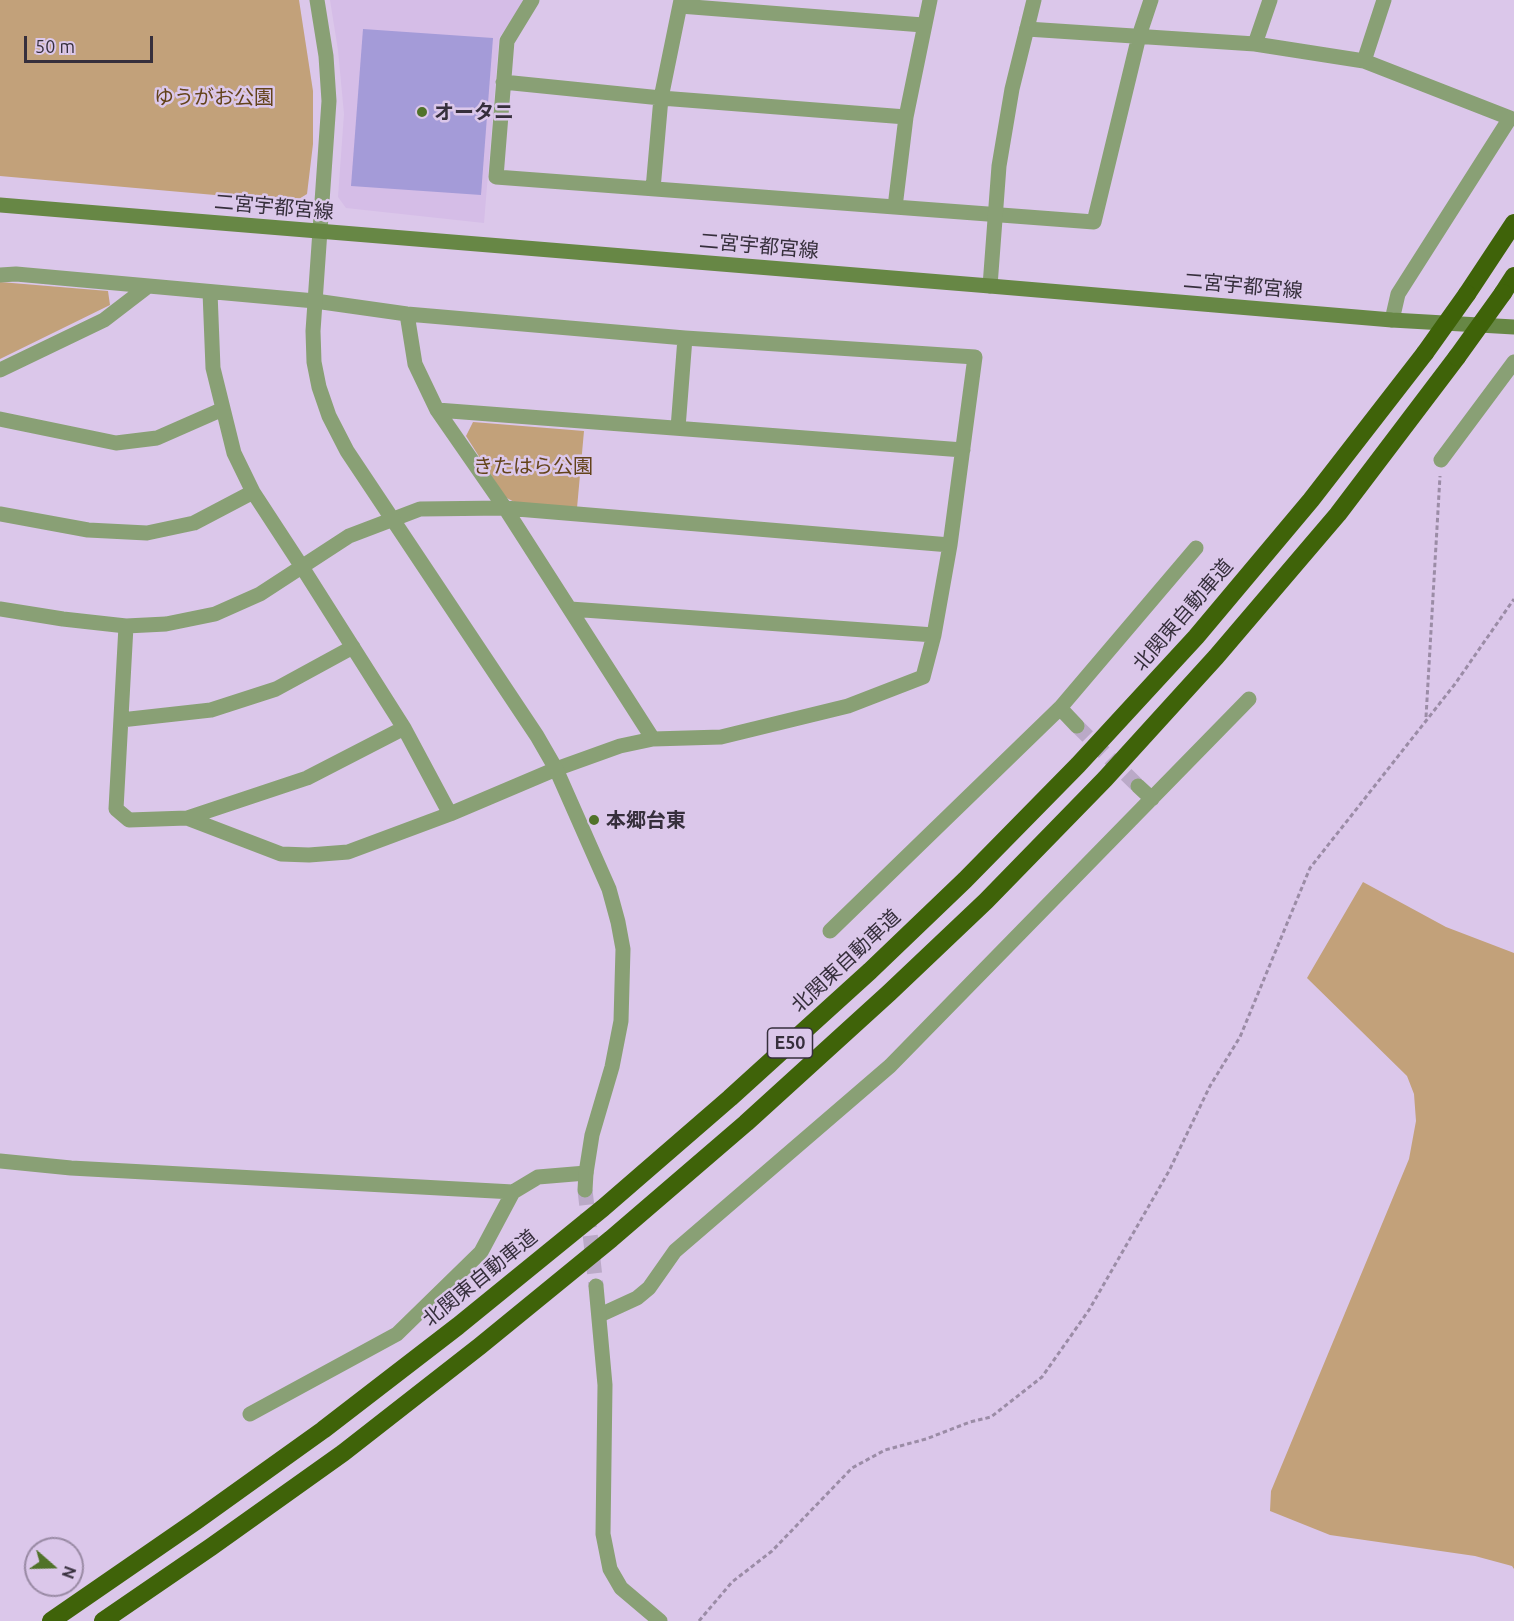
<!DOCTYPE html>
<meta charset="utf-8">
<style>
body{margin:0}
#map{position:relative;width:1514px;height:1621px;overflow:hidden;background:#dbc7ea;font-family:Ubuntu,sans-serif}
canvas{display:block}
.north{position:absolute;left:24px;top:1537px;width:60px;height:60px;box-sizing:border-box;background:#dbc7ea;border:2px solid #998aa4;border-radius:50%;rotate:110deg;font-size:16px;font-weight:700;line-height:24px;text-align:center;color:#362f3c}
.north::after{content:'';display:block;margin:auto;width:21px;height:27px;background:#507229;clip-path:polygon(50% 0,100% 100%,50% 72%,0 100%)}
.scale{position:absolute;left:24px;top:36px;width:129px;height:27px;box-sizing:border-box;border:3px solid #362f3c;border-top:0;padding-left:8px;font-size:18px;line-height:21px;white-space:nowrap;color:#362f3c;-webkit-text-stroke:4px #dbc7ea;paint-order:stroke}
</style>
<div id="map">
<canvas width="1514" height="1621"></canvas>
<div class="north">N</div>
<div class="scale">50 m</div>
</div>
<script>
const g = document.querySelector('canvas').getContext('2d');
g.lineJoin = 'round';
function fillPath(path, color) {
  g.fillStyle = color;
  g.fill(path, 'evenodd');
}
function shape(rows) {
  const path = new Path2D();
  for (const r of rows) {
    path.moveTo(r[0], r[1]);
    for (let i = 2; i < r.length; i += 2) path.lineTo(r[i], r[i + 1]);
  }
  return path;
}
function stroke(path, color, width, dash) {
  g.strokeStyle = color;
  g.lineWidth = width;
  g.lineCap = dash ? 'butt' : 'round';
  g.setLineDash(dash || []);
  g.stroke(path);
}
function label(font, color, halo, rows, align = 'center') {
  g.font = font + ' Ubuntu,"Noto Sans JP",sans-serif';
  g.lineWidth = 5;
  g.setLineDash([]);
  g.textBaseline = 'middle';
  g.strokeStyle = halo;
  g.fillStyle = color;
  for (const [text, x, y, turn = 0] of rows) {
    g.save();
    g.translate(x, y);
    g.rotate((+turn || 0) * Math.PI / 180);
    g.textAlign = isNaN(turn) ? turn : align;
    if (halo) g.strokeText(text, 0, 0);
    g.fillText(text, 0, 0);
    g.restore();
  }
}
fillPath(shape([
 [330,0,526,0,499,38,484,223,346,208,338,197,344,114,338,50]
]), '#d5bde7');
fillPath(shape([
 [0,0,299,0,313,91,313,144,307,194,294,202,0,176],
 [0,282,108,291,110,305,0,359],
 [473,422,584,431,577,508,518,504,505,497,466,436],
 [1363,882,1446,927,1514,953,1514,1569,1512,1566,1475,1556,1330,1535,1270,1511,1271,1491,1409,1159,1416,1121,1414,1094,1407,1076,1307,978]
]), '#c2a17a');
fillPath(shape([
 [363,29,493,38,481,195,351,186]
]), '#a49bd8');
stroke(shape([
 [1077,726,1138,786]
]), '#baa9c7', 15, [15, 8]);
stroke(shape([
 [585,1190,596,1286]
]), '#baa9c7', 15, [15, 8]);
stroke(shape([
 [1426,717,1440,476],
 [699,1621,732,1582,772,1551,852,1468,885,1450,926,1439,970,1422,991,1417,1042,1377,1089,1310,1169,1171,1210,1086,1240,1037,1310,868,1455,684,1514,599]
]), '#9b8ca6', 3, [4.5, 3]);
stroke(shape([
 [532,0,507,41,496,177,1094,222,1139,36,1151,0],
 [680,6,923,25],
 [1027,29,1255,44,1364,61,1510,118,1398,294,1392,320],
 [1255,44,1270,0],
 [1364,61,1384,0],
 [503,82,661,98,906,117],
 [653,189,661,98,681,0],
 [895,207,906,117,930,0],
 [0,275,16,274,315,301,407,314,685,338,975,357,950,545,934,635,923,677,848,706,721,737,653,739,620,746,556,769,450,814,348,852,309,855,281,854,187,818],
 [210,292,213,368,234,453,253,492,302,567,404,728,450,814],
 [407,314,415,364,437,410,505,508,653,739],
 [0,370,104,320,147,287],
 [437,410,963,450],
 [0,419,116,443,157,438,223,409],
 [678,428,685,338],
 [1441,460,1514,362],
 [0,514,88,530,147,533,194,523,253,492],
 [0,609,63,619,126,626,166,624,215,614,260,594,349,536,420,509,505,508,950,545],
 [570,609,934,635],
 [126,626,116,809,129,820,187,818,307,778,404,728],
 [1060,708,1077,726],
 [121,720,211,710,276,689,353,647],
 [1138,786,1152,799],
 [830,931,1060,708,1196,548],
 [0,1161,71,1168,513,1192],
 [600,1315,637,1298,649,1288,675,1251,890,1066,1249,699],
 [250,1414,397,1334,481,1252,513,1192,538,1177,586,1173]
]), '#89a075', 15);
stroke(shape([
 [317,0,326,56,329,101,313,331,314,362,319,387,329,416,347,451,537,736,556,769,609,889,618,922,623,949,621,1021,612,1067,592,1135,586,1173,585,1190],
 [990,286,999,166,1012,89,1034,0],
 [596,1286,605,1385,603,1534,610,1569,621,1588,660,1621]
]), '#89a075', 15);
stroke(shape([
 [0,205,990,286,1392,320,1514,327]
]), '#678745', 15);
stroke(shape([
 [1503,293,1514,276],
 [1467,294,1514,223],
 [51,1621,196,1521,323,1430,458,1326,603,1208,730,1098,870,971,965,880,1078,765,1196,637,1311,500,1425,353],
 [103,1621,211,1547,343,1453,480,1346,611,1239,746,1123,889,993,986,901,1105,779,1216,657,1338,514,1457,357]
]), '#3f6309', 18);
stroke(shape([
 [1425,353,1467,294],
 [1457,357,1503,293]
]), '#3f6309', 18);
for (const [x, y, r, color] of [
 [422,112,6,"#507229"],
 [594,820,6,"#507229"]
]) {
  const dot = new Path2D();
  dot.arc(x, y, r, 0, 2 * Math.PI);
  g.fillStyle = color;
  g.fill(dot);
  stroke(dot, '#dbc7ea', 2);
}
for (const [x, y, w] of [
 [790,1043,45]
]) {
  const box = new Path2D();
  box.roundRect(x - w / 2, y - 15, w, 30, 4.5);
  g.fillStyle = '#dbc7ea';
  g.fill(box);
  stroke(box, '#362f3c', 1.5);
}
label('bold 18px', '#362f3c', null, [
 ["E50",790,1043]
]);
label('20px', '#63431a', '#dbc7ea', [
 ["ゆうがお公園",214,97],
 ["きたはら公園",533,466]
]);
label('bold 20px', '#362f3c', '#dbc7ea', [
 ["オータニ",434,112],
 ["本郷台東",606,820]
], 'left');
label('20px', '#362f3c', '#dbc7ea', [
 ["二宮宇都宮線",274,207,5],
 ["二宮宇都宮線",759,246,5],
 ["二宮宇都宮線",1243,286,5],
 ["北関東自動車道",1183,615,-49],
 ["北関東自動車道",846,961,-43],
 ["北関東自動車道",480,1278,-39]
]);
</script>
